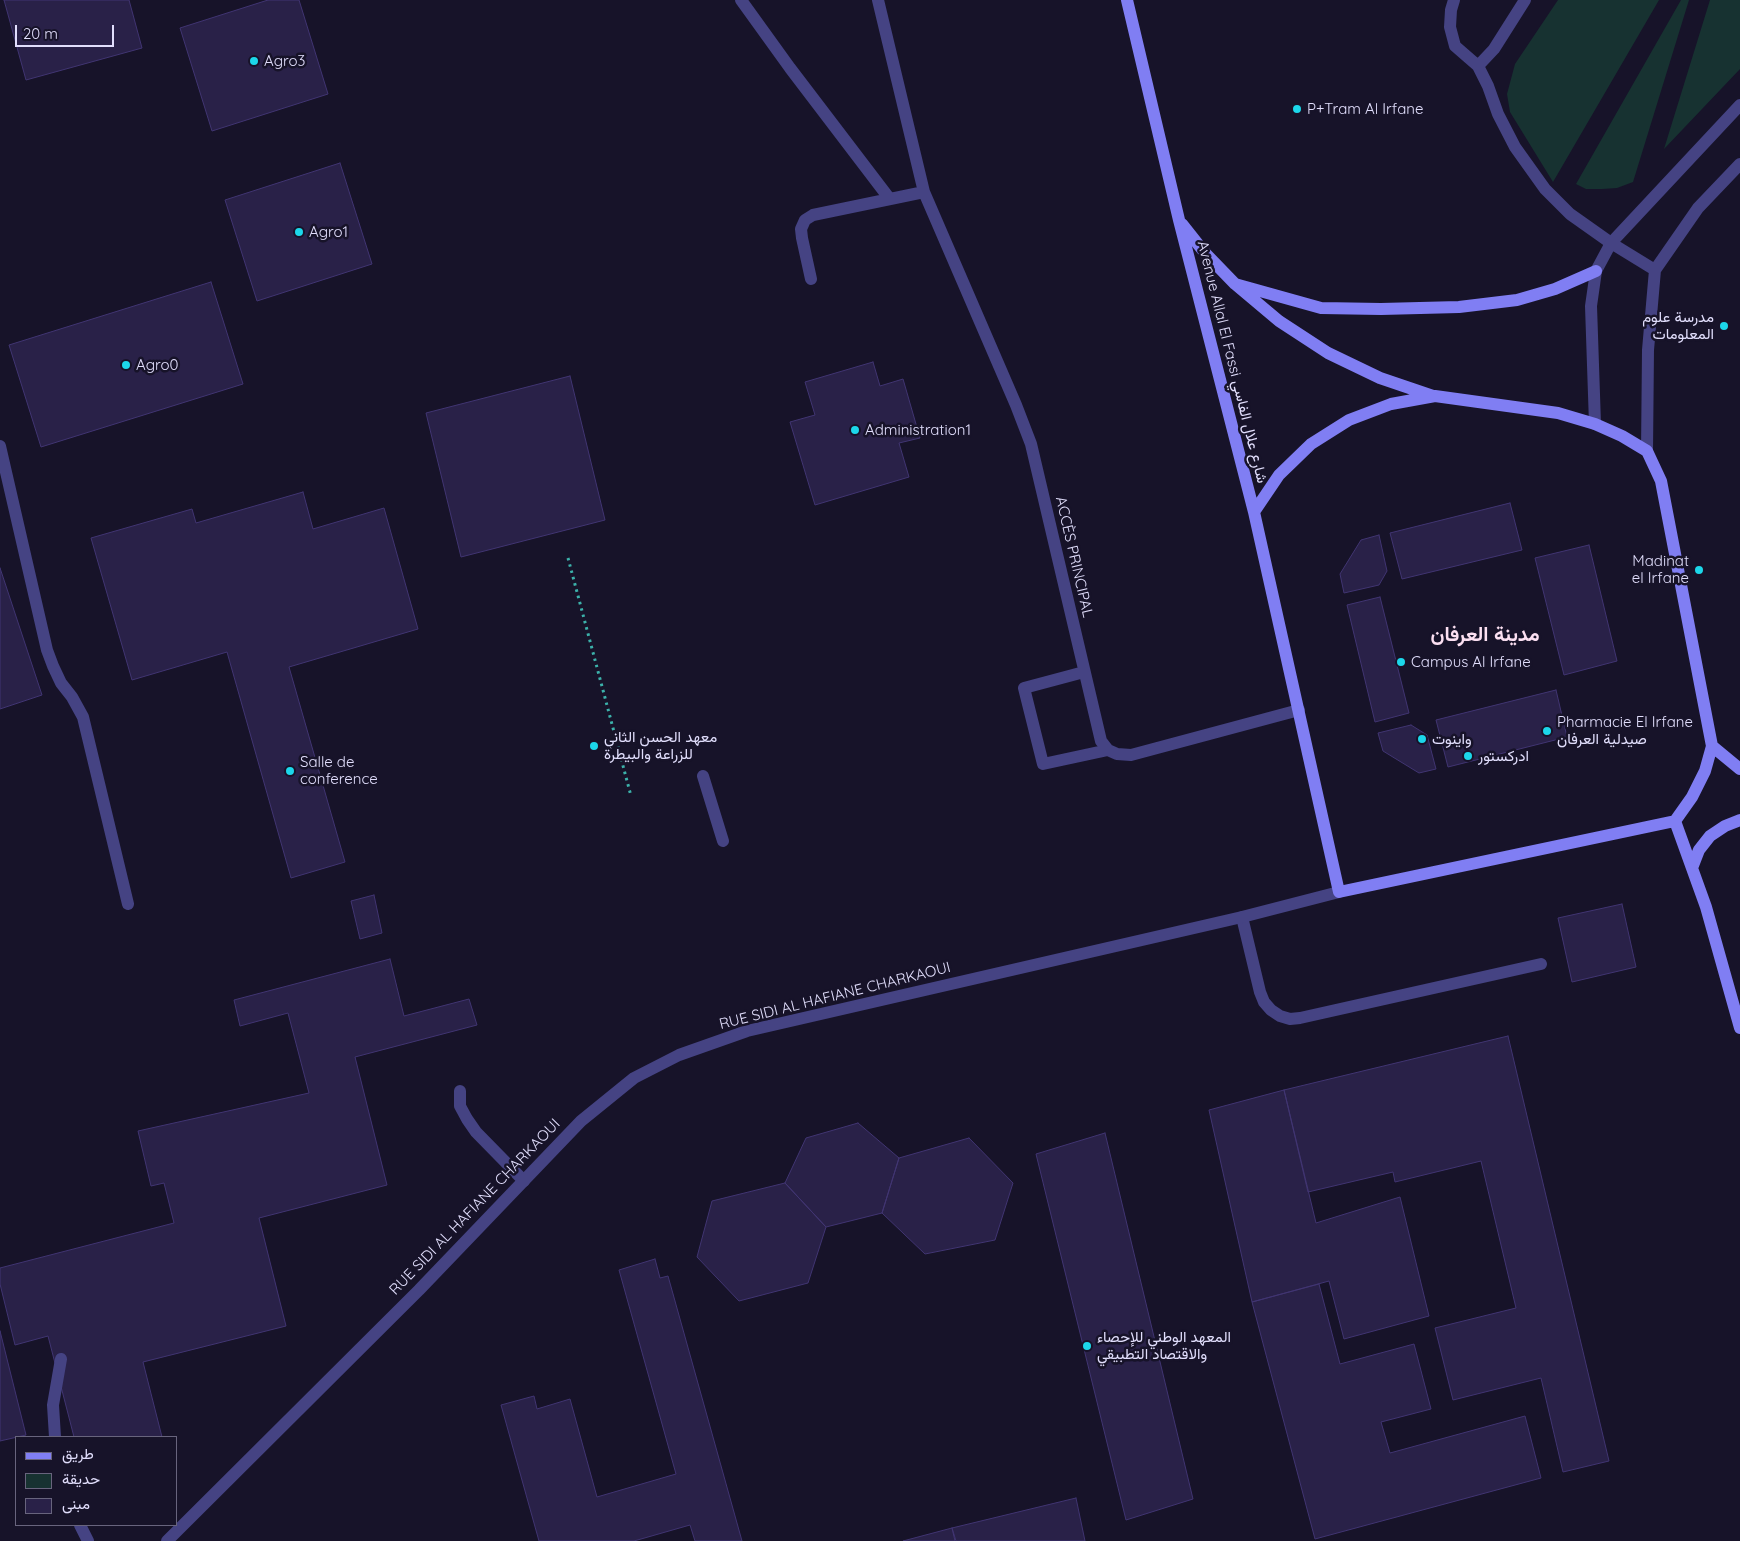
<!DOCTYPE html>
<meta charset="utf-8">
<style>
body{margin:0}
#map{position:relative;width:1740px;height:1541px;overflow:hidden;background:#171329;font-family:Quicksand,Vazirmatn,sans-serif}
canvas{display:block}
.legend{position:absolute;left:15px;top:1436px;width:162px;height:90px;box-sizing:border-box;background:#171329;border:1px solid #68647d;margin:0;padding:6px 9px;list-style:none;font-size:15px;color:#e1defc}
.legend li{display:flex;align-items:center;gap:10px;height:25px}
.legend b{width:25px;border:1px solid #68647d}
.scale{position:absolute;left:15px;top:25px;width:99px;height:22px;box-sizing:border-box;border:2px solid #e1defc;border-top:0;padding-left:6px;font-size:15px;line-height:18px;white-space:nowrap;color:#e1defc;-webkit-text-stroke:4px #171329;paint-order:stroke}
</style>
<div id="map">
<canvas width="1740" height="1541"></canvas>
<ul class="legend">
<li><b style="height:6px;background:#807ef3"></b>طريق</li>
<li><b style="height:14px;background:#173231"></b>حديقة</li>
<li><b style="height:14px;background:#292148"></b>مبنى</li>
</ul>
<div class="scale">20 m</div>
</div>
<script>
const g = document.querySelector('canvas').getContext('2d');
g.lineJoin = 'round';
function fillPath(path, color) {
  g.fillStyle = color;
  g.fill(path, 'evenodd');
}
function shape(rows) {
  const path = new Path2D();
  for (const r of rows) {
    path.moveTo(r[0], r[1]);
    for (let i = 2; i < r.length; i += 2) path.lineTo(r[i], r[i + 1]);
  }
  return path;
}
function stroke(path, color, width, dash) {
  g.strokeStyle = color;
  g.lineWidth = width;
  g.lineCap = dash ? 'butt' : 'round';
  g.setLineDash(dash || []);
  g.stroke(path);
}
function label(font, color, halo, rows, align = 'center') {
  g.font = font + ' Quicksand,Vazirmatn,sans-serif';
  g.lineWidth = 5;
  g.setLineDash([]);
  g.textBaseline = 'middle';
  g.strokeStyle = halo;
  g.fillStyle = color;
  for (const [text, x, y, turn = 0] of rows) {
    g.save();
    g.translate(x, y);
    g.rotate((+turn || 0) * Math.PI / 180);
    g.textAlign = isNaN(turn) ? turn : align;
    if (halo) g.strokeText(text, 0, 0);
    g.fillText(text, 0, 0);
    g.restore();
  }
}
fillPath(shape([
 [1558,0,1659,0,1553,182,1510,112,1507,94,1515,64],
 [1681,0,1689,0,1633,182,1617,188,1602,189,1586,189,1576,184],
 [1710,0,1740,0,1740,69,1664,149]
]), '#173231');
const building = shape([
 [4,0,129,0,142,48,26,80,4,0],
 [268,0,299,0,328,94,212,131,180,28,268,0],
 [340,163,372,264,257,301,225,200,340,163],
 [211,282,243,384,41,447,9,345,211,282],
 [873,362,880,386,903,379,920,438,899,443,909,477,815,505,790,422,815,415,805,382,873,362],
 [570,376,605,520,461,557,426,413,570,376],
 [303,492,313,529,384,508,418,629,289,667,345,862,291,878,227,652,132,680,91,538,192,509,196,523,303,492],
 [1510,503,1522,550,1402,579,1390,533,1510,503],
 [1379,535,1387,571,1379,585,1344,593,1340,574,1361,540,1379,535],
 [1589,545,1617,661,1564,675,1535,558,1589,545],
 [0,568,42,695,0,709,0,568],
 [1380,597,1409,713,1375,722,1347,605,1380,597],
 [1556,690,1567,737,1448,767,1436,720,1556,690],
 [1411,725,1427,735,1436,769,1419,773,1383,751,1378,733,1411,725],
 [374,895,382,933,360,939,351,901,374,895],
 [1622,904,1636,967,1572,982,1558,918,1622,904],
 [390,959,404,1016,469,999,477,1025,355,1057,387,1185,259,1218,286,1326,143,1362,162,1437,74,1437,48,1336,15,1345,0,1284,0,1268,174,1223,164,1183,151,1186,138,1131,309,1093,288,1013,240,1026,234,1000,390,959],
 [1508,1036,1609,1461,1563,1472,1541,1378,1453,1400,1435,1328,1516,1308,1481,1161,1395,1182,1393,1172,1308,1192,1284,1090,1508,1036],
 [1284,1090,1316,1223,1400,1197,1429,1316,1344,1339,1329,1281,1252,1302,1209,1110,1284,1090],
 [858,1123,899,1158,882,1213,826,1227,785,1183,806,1138,858,1123],
 [1105,1133,1193,1499,1126,1520,1036,1154,1105,1133],
 [969,1138,1013,1183,995,1240,925,1254,882,1213,899,1158,969,1138],
 [785,1183,826,1227,808,1283,739,1301,697,1257,712,1201,785,1183],
 [655,1259,660,1278,668,1276,742,1541,695,1541,690,1525,634,1541,539,1541,501,1405,534,1396,537,1409,570,1399,597,1497,676,1474,619,1270,655,1259],
 [1319,1284,1340,1364,1414,1344,1431,1409,1381,1422,1390,1453,1525,1416,1541,1478,1315,1539,1252,1302,1319,1284],
 [0,1331,26,1435,0,1441,0,1331],
 [1076,1498,1085,1541,956,1541,952,1528,1076,1498],
 [952,1528,955,1541,903,1541,952,1528]
]);
fillPath(building, '#292148');
stroke(building, '#413572', 1);
stroke(shape([
 [568,558,631,796]
]), '#3cb1aa', 3, [2.5, 4]);
stroke(shape([
 [741,0,790,68,889,198],
 [878,0,924,192,1016,405,1031,444,1101,741,1108,750,1117,754,1131,755,1299,710],
 [1454,0,1451,10,1450,27,1455,46,1478,66,1488,86,1498,114,1515,147,1545,189,1570,214,1611,243],
 [1478,66,1494,49,1525,0],
 [811,279,802,238,801,229,805,220,813,215,924,192],
 [0,446,47,650,53,666,61,683,72,697,83,717,128,904],
 [1084,672,1024,688,1043,764,1108,750],
 [703,776,723,841],
 [1242,917,1260,992,1264,1002,1271,1010,1280,1016,1290,1019,1300,1018,1541,964],
 [460,1091,460,1106,467,1119,476,1132,524,1181],
 [55,1437,53,1405,61,1359],
 [80,1525,88,1541]
]), '#454383', 12);
stroke(shape([
 [1611,243,1655,270],
 [1595,424,1591,306,1596,271,1611,243,1740,105],
 [1647,451,1648,350,1655,270,1698,208,1740,164],
 [167,1541,419,1290,581,1121,634,1078,679,1055,747,1031,1242,917,1339,892]
]), '#454383', 12);
stroke(shape([
 [1127,0,1179,220,1254,512,1339,892,1675,821,1692,797,1705,771,1712,746,1661,481,1647,451,1622,436,1595,424,1558,413,1435,396,1391,404,1349,420,1311,444,1279,475,1254,512],
 [1182,224,1205,253,1235,284,1279,321,1328,353,1380,378,1433,396],
 [1235,284,1321,308,1381,309,1459,307,1517,300,1555,289,1596,271],
 [1712,746,1740,769],
 [1675,821,1706,907,1740,1028],
 [1692,868,1699,850,1710,836,1725,826,1740,820]
]), '#807ef3', 12);
for (const [x, y, r, color] of [
 [254,61,5,"#1cd7ea"],
 [1297,109,5,"#1cd7ea"],
 [299,232,5,"#1cd7ea"],
 [1724,326,5,"#1cd7ea"],
 [126,365,5,"#1cd7ea"],
 [855,430,5,"#1cd7ea"],
 [1699,570,5,"#1cd7ea"],
 [1401,662,5,"#1cd7ea"],
 [1547,731,5,"#1cd7ea"],
 [1422,739,5,"#1cd7ea"],
 [594,746,5,"#1cd7ea"],
 [1468,756,5,"#1cd7ea"],
 [290,771,5,"#1cd7ea"],
 [1087,1346,5,"#1cd7ea"]
]) {
  const dot = new Path2D();
  dot.arc(x, y, r, 0, 2 * Math.PI);
  g.fillStyle = color;
  g.fill(dot);
  stroke(dot, '#171329', 2);
}
label('15px', '#e1defc', '#171329', [
 ["Agro3",264,61],
 ["P+Tram Al Irfane",1307,109],
 ["Agro1",309,232],
 ["مدرسة علوم",1714,317,"right"],
 ["المعلومات",1714,334,"right"],
 ["Agro0",136,365],
 ["Administration1",865,430],
 ["Madinat",1689,561,"right"],
 ["el Irfane",1689,578,"right"],
 ["Campus Al Irfane",1411,662],
 ["Pharmacie El Irfane",1557,722],
 ["صيدلية العرفان",1557,739],
 ["معهد الحسن الثاني",604,737],
 ["للزراعة والبيطرة",604,754],
 ["واينوت",1432,739],
 ["ادركستور",1478,756],
 ["Salle de",300,762],
 ["conference",300,779],
 ["المعهد الوطني للإحصاء",1097,1337],
 ["والاقتصاد التطبيقي",1097,1354]
], 'left');
label('15px', '#e1defc', '#171329', [
 ["Avenue Allal El Fassi شارع علال الفاسي",1232,362,76],
 ["ACCÈS PRINCIPAL",1074,557,77],
 ["RUE SIDI AL HAFIANE CHARKAOUI",835,996,-14],
 ["RUE SIDI AL HAFIANE CHARKAOUI",475,1207,-46]
]);
label('bold 20px', '#fce0f2', '#171329', [
 ["مدينة العرفان",1485,635]
]);
</script>
